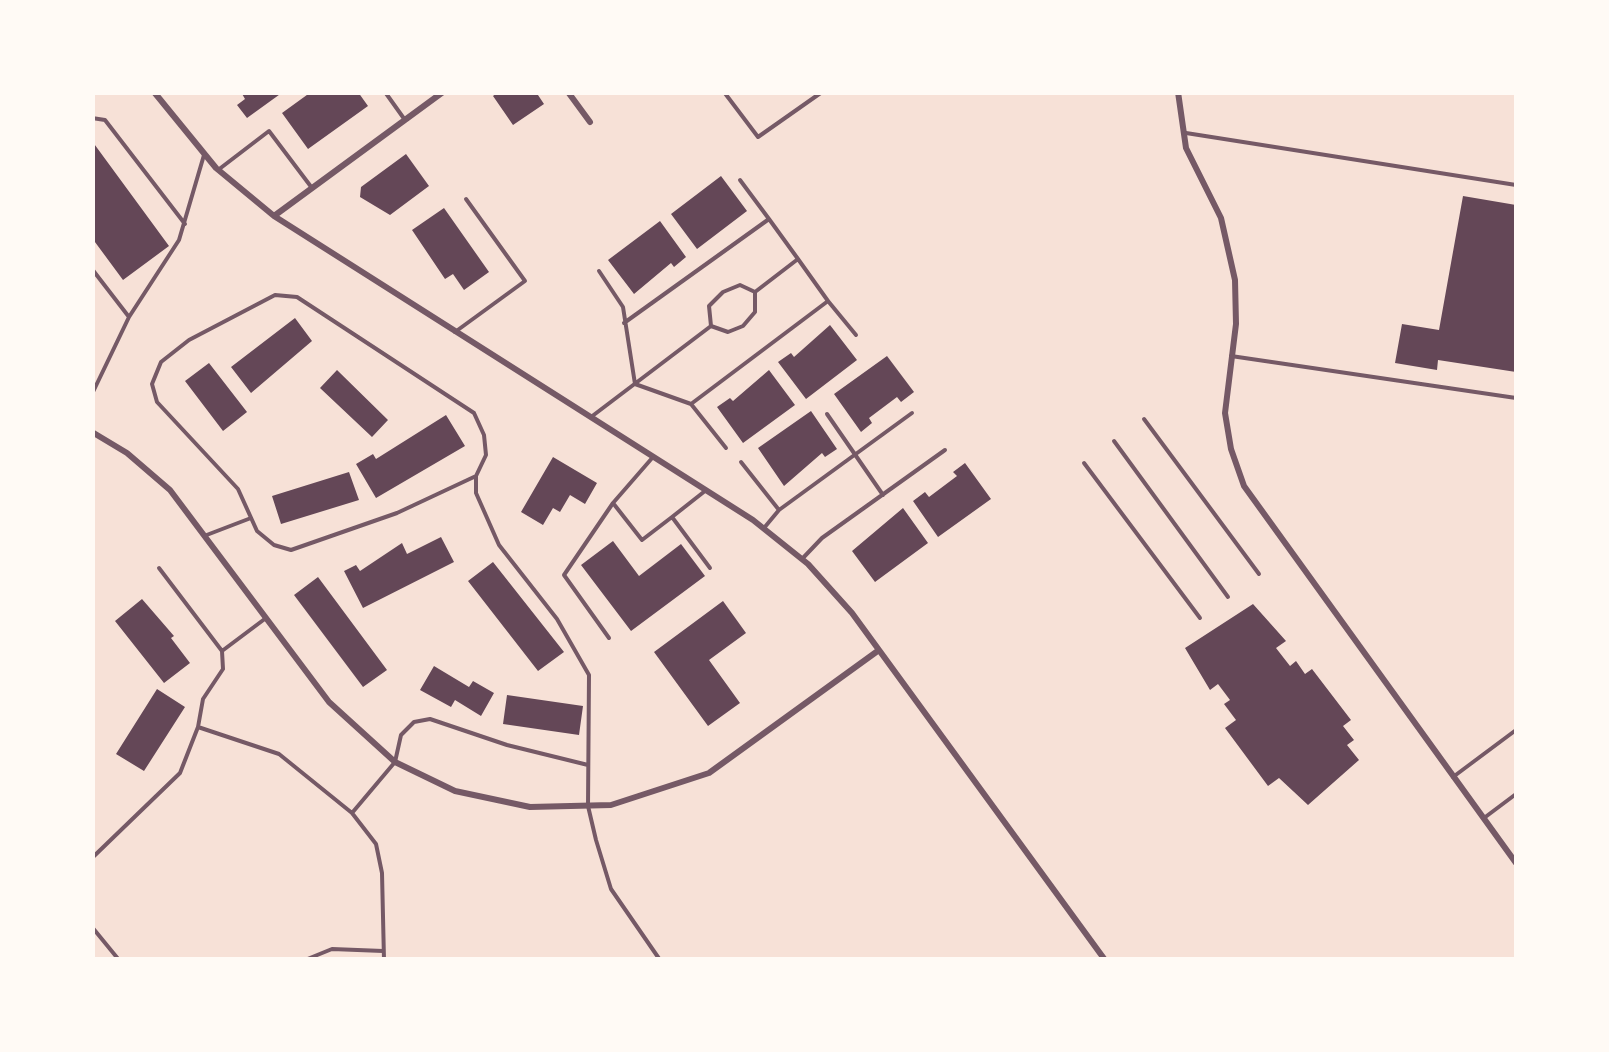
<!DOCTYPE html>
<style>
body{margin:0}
#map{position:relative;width:1609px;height:1052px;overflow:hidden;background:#f7e1d7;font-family:"Golos Text",sans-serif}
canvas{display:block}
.frame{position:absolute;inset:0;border:95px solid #fffaf5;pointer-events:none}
</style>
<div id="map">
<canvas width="1609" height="1052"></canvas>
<div class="frame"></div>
</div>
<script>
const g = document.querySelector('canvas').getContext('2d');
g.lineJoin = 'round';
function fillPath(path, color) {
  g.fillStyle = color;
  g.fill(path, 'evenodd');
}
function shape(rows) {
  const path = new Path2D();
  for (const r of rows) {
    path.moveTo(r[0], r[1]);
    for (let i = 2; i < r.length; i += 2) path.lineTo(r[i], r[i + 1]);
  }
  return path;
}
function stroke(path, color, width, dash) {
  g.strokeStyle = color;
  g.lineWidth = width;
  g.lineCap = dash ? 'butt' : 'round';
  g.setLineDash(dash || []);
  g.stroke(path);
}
fillPath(shape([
 [241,92,283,92,247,118,237,105,245,99],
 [311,92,358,92,368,106,308,149,282,113],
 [498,92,536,92,544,104,513,125,493,96],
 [92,141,169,246,123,280,92,238],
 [406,154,429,186,390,215,360,197,361,187],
 [721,176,747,211,697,249,671,214],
 [1463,196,1516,205,1516,372,1438,360,1437,370,1395,363,1402,324,1439,330],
 [444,208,489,272,464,290,453,274,445,279,412,230],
 [660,221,686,257,674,267,671,263,634,294,608,260],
 [295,318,312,341,251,393,231,367],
 [830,325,857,360,806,399,778,362,791,353,794,357],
 [887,356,914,392,901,402,897,397,869,418,872,423,861,432,834,394],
 [209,363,247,412,223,431,185,381],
 [337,370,388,420,372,437,320,388],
 [769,370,795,405,743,443,717,407,730,398,733,401],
 [811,411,837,449,825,457,822,453,784,486,758,448],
 [446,415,465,446,376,498,356,464,373,454,376,459],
 [553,457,597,483,585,504,570,495,560,512,553,508,543,525,521,512],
 [965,463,991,499,938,537,913,501,925,492,929,497,957,476,953,472],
 [349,472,359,500,281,524,272,496],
 [903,508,928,543,875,582,852,551],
 [441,537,454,562,363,608,344,571,356,565,360,571,402,543,407,554],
 [613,541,639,576,681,544,705,576,631,631,581,565],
 [493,562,564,652,538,671,468,581],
 [318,577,387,670,363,687,294,595],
 [142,599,174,636,171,638,190,663,164,683,115,621],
 [723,601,746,633,709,660,740,703,708,726,654,652],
 [1253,604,1286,641,1276,648,1290,666,1296,661,1305,674,1312,669,1351,720,1343,726,1354,740,1347,745,1359,760,1308,805,1279,778,1268,786,1225,728,1236,720,1224,704,1230,700,1218,684,1210,690,1185,648],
 [434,666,469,687,473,681,494,693,481,716,455,700,451,707,420,690],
 [157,689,185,707,144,771,116,754],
 [507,695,583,706,579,735,503,724]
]), '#644757');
stroke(shape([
 [385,92,405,120],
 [724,92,758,137,822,92],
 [92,118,105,120,185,224],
 [1186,133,1516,185],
 [218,170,269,131,312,188],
 [740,180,769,219],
 [92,269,129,317],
 [599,271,623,307,635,384,691,404],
 [828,301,856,335],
 [624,323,769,219,798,259],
 [711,326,728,332,743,326,755,312,755,292],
 [455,332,525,281,466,199],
 [1231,356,1516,398],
 [92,394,129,317,179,240,204,155],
 [827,414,883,495],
 [591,417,711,326,709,306,723,292,740,285,755,292,798,259,828,301,691,404,726,448],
 [1144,419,1259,574],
 [1114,441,1228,597],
 [741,462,779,510],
 [1084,463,1200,618],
 [476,476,397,513,291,550,274,545,257,531,238,489,157,402,152,384,161,362,189,340,275,295,297,297,474,413,484,435,486,455,476,476,476,493,499,545,557,619,589,675,588,806,596,840,611,889,660,960],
 [705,491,672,517,710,568],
 [613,503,642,540,672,517],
 [764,528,779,510,912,413],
 [204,536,251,518],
 [802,559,822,538,945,450],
 [609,638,564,575,613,503,653,457],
 [222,651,266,618],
 [198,727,279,754,352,813,376,844,382,873,384,960],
 [1453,777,1516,730],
 [352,813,395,762,401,735,414,722,430,719,507,745,588,765],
 [1484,818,1516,794],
 [92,858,180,773,198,727,203,699,223,669,222,651,159,568],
 [92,927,119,960],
 [305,960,332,949,383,951]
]), '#755966', 4);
stroke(shape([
 [154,92,216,168,274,216,753,520,808,564,852,613,1105,960],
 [568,92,590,122],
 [1178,92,1186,148,1221,218,1235,280,1236,324,1225,413,1231,449,1244,486,1516,863],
 [274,216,443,92],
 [92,432,127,453,170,490,329,702,395,762,455,791,530,807,611,805,709,773,879,650]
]), '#755966', 6);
</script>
